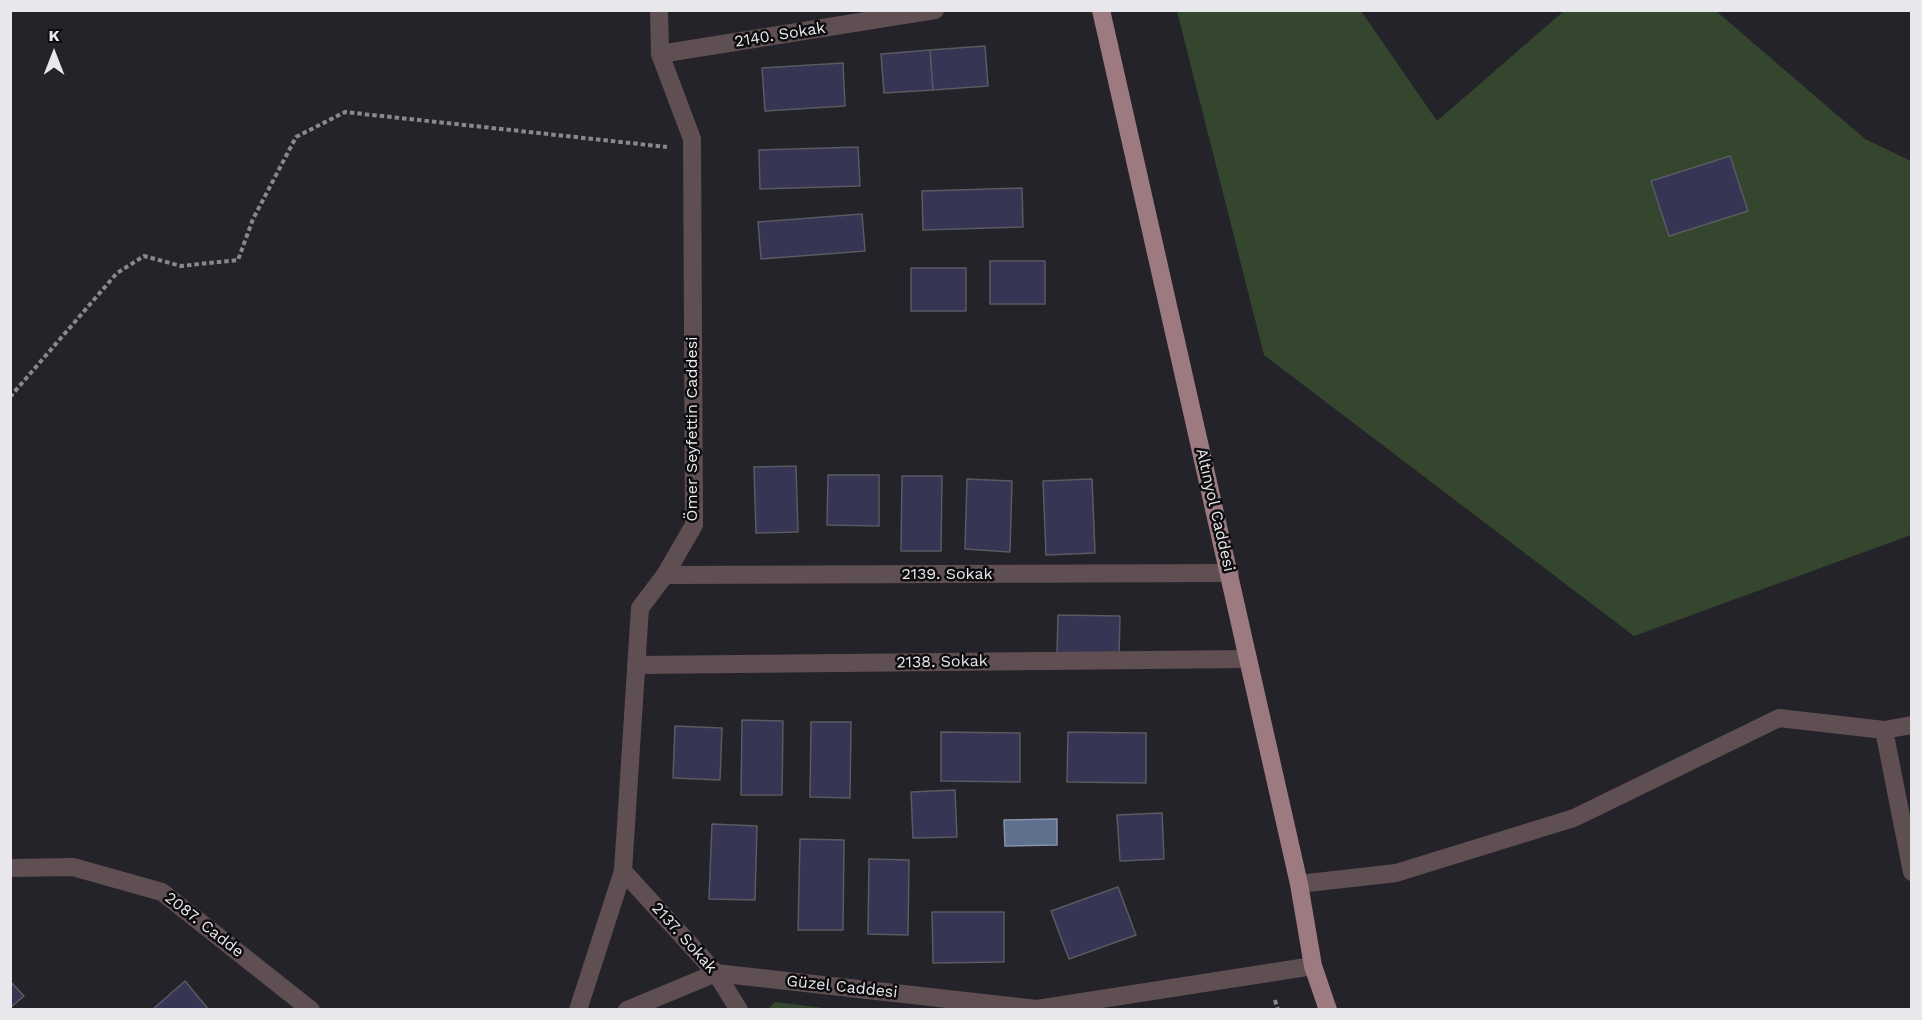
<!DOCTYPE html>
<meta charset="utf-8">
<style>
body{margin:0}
#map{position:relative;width:1922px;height:1020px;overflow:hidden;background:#242329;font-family:"Work Sans",sans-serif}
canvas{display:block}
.frame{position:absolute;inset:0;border:12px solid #e8e7eb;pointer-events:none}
.north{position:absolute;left:24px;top:24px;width:60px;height:60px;-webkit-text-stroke:4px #0d0c0f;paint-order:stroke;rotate:0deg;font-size:16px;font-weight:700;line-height:24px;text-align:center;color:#e8e7eb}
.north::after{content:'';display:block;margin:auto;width:21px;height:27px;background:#e8e7eb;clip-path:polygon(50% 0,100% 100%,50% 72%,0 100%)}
</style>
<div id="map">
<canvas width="1922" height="1020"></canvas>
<div class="frame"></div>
<div class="north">K</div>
</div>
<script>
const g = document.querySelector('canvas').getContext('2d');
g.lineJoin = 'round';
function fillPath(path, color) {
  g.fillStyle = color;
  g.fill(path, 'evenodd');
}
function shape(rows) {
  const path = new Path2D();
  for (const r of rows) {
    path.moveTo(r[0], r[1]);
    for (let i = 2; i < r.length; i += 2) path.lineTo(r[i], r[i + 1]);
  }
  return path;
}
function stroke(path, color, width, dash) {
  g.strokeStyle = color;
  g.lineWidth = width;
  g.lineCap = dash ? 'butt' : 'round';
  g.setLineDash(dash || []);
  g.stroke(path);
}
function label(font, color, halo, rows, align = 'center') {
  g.font = font + ' "Work Sans",sans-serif';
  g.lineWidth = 5;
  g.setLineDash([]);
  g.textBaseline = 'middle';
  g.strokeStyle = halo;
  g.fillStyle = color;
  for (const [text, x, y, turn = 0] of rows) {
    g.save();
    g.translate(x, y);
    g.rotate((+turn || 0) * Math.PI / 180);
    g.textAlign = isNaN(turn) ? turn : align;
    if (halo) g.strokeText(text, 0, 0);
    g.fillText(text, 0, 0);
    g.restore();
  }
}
fillPath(shape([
 [1177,11,1361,11,1437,121,1564,11,1716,11,1865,139,1911,161,1911,535,1634,636,1264,355],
 [775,1002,832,1009,768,1009]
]), '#34472e');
const water = shape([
 [1057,819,1057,845,1005,846,1004,820,1057,819]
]);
fillPath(water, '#5e708e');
stroke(water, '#8794aa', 1.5);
const building = shape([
 [985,46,988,86,933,90,930,50,985,46],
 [930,50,933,90,884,93,881,54,930,50],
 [843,63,845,106,765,111,762,68,843,63],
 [858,147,860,186,760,189,759,150,858,147],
 [1730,156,1748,211,1669,236,1651,181,1730,156],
 [1022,188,1023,227,923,230,922,191,1022,188],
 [862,214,865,251,761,259,758,222,862,214],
 [990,261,1045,261,1045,304,990,304,990,261],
 [911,268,966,268,966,311,911,311,911,268],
 [796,466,798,532,756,533,754,467,796,466],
 [828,475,879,475,879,526,827,525,828,475],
 [902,476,942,476,941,551,901,551,902,476],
 [967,479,1012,481,1010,552,965,549,967,479],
 [1092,479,1095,553,1046,555,1043,481,1092,479],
 [1058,615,1120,616,1119,655,1057,654,1058,615],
 [742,720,783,721,782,795,741,795,742,720],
 [811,722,851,722,850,798,810,797,811,722],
 [675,726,722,728,720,780,673,778,675,726],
 [941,732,1020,733,1020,782,941,781,941,732],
 [1068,732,1146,733,1146,783,1067,782,1068,732],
 [955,790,957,837,913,838,911,792,955,790],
 [1162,813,1164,859,1120,861,1117,815,1162,813],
 [712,824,757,826,755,900,709,899,712,824],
 [800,839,844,840,843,930,798,930,800,839],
 [869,859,909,860,908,935,868,934,869,859],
 [1118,887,1136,935,1069,959,1051,911,1118,887],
 [932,912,1004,912,1004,962,933,963,932,912],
 [10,981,24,996,10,1008,10,981],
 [185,981,209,1010,152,1010,185,981]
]);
fillPath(building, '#363553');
stroke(building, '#5a5a62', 1.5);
stroke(shape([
 [10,397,117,273,144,256,181,266,238,260,253,219,296,137,345,112,667,147],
 [1275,1000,1278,1010]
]), '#89888d', 4, [4.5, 3]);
stroke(shape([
 [660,54,935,10],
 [665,575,1230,573],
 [636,665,1248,659],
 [1884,730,1912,725],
 [10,868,73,867,162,892,311,1010],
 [623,871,716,973,739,1010],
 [1299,884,1396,873,1574,818,1779,718,1884,730,1912,872],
 [578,1010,623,871,640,608,665,575,694,525,692,139,660,54,659,10],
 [627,1010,716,973,1037,1009,1313,966]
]), '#604f52', 18);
stroke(shape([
 [1101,10,1299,884,1313,966,1328,1010]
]), '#9d7a7f', 18);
label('16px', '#e8e7eb', '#0d0c0f', [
 ["2140. Sokak",780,35,-9],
 ["Ömer Seyfettin Caddesi",692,429,-90],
 ["Altınyol Caddesi",1215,510,77],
 ["2139. Sokak",947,574],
 ["2138. Sokak",942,662,-1],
 ["2087. Cadde",204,925,38],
 ["2137. Sokak",684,938,48],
 ["Güzel Caddesi",842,987,6]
]);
</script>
